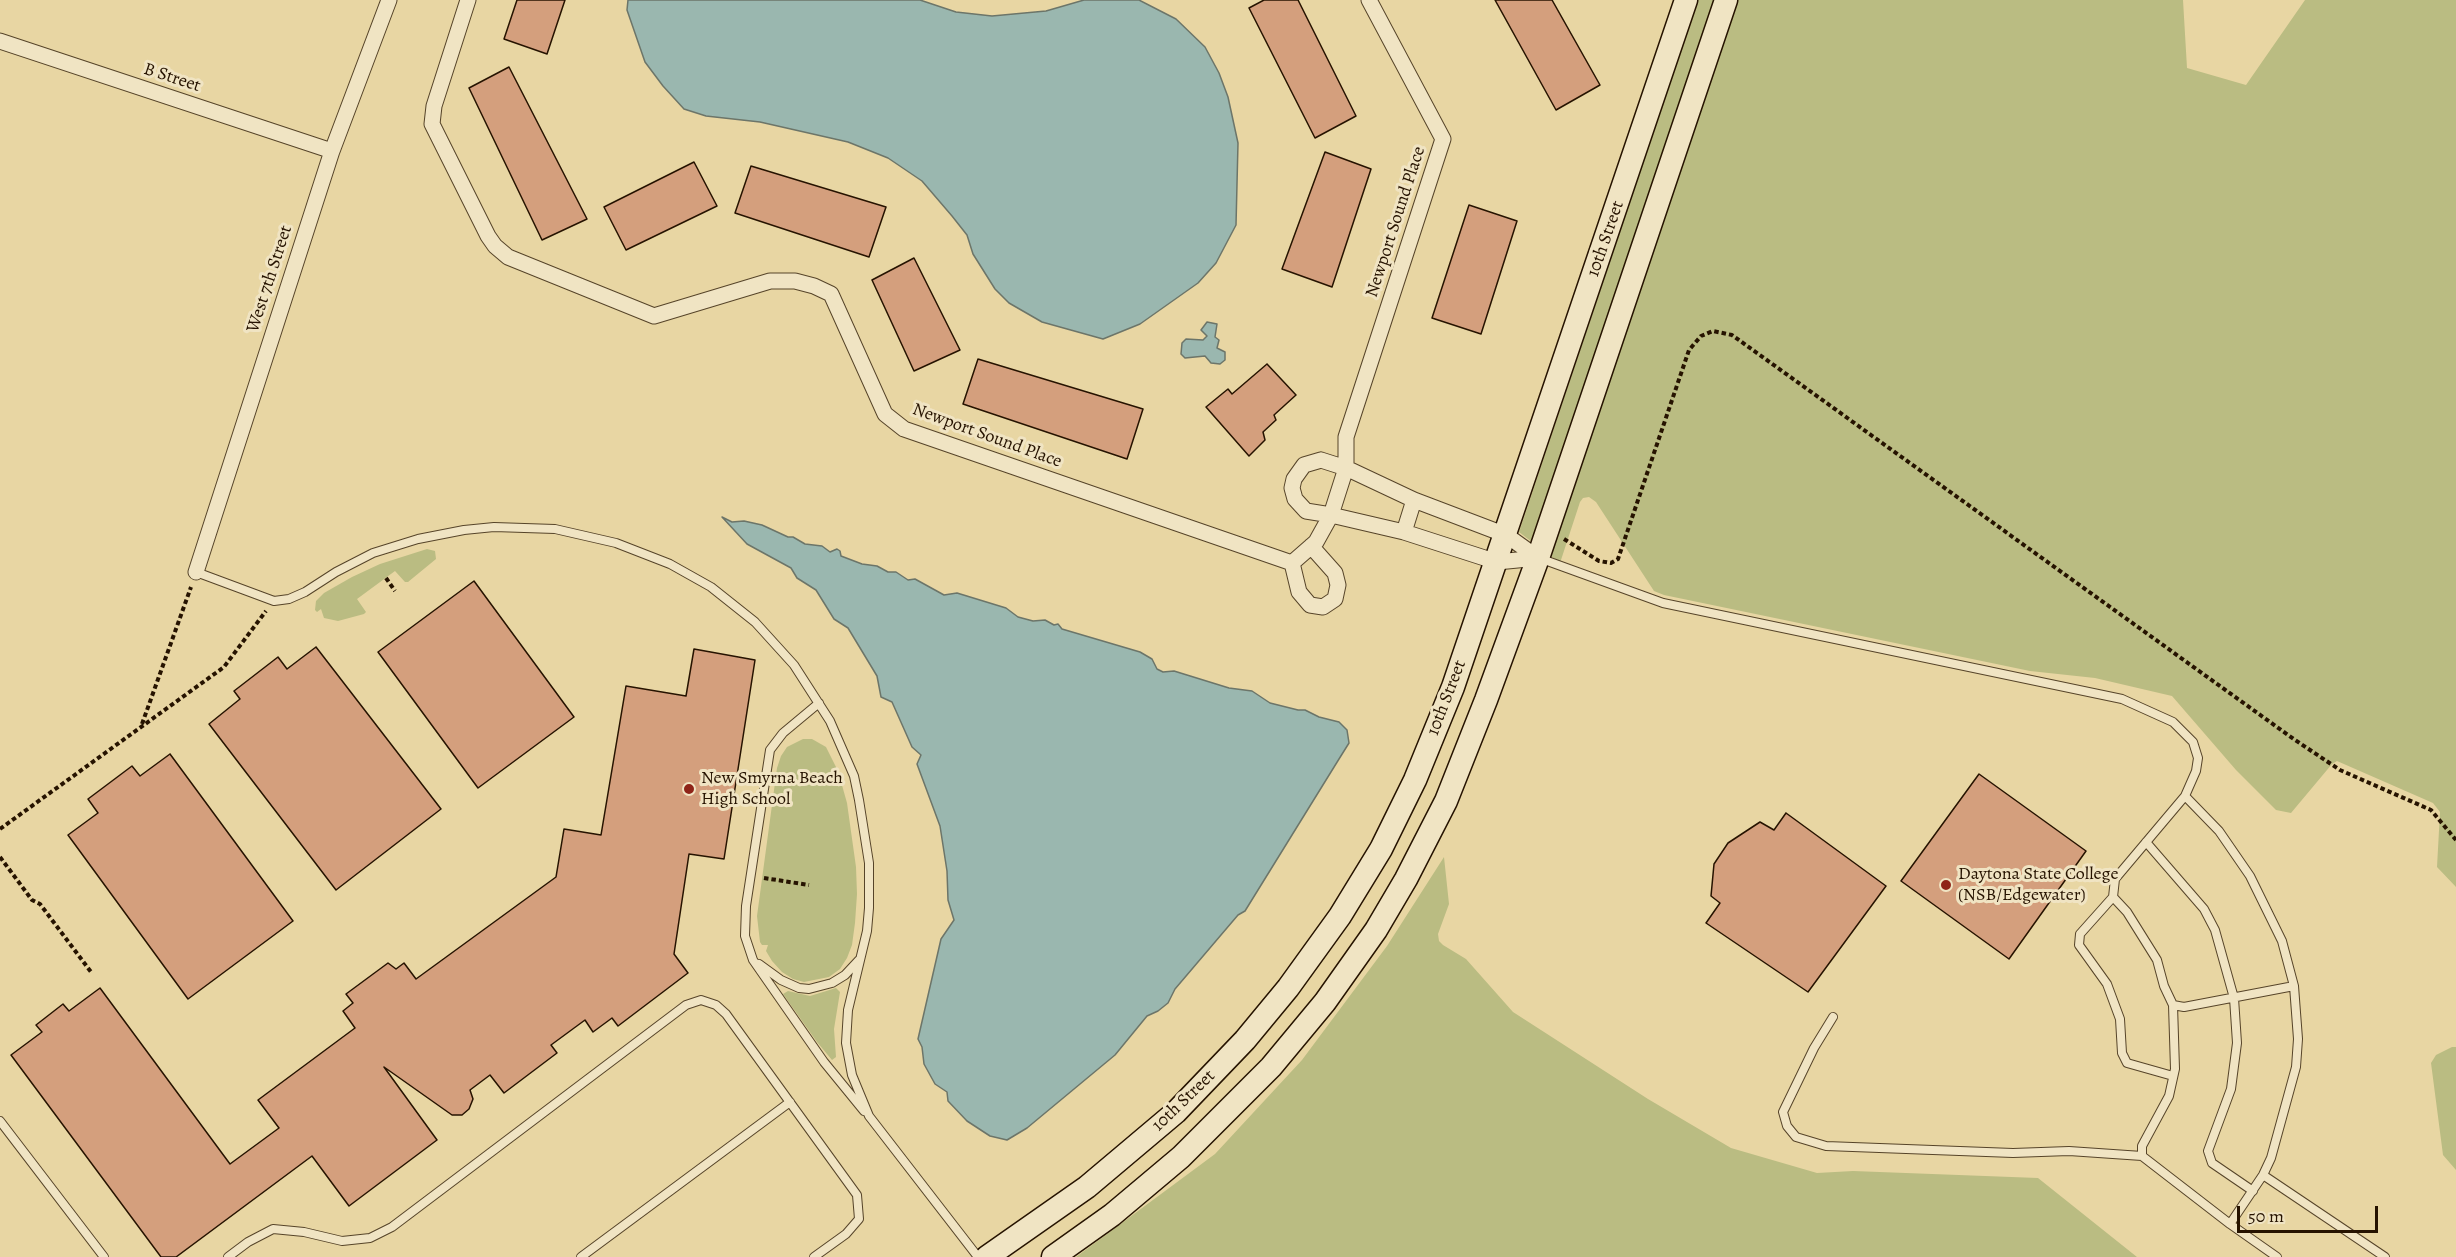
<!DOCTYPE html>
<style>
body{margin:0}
#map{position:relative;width:2456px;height:1257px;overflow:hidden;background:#e8d6a3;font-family:Alegreya,serif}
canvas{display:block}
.scale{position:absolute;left:2237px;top:1206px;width:141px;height:27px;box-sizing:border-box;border:3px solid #261300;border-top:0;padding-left:8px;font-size:18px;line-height:21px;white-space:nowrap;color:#261300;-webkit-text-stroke:4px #f0e4c3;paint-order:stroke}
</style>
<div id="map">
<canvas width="2456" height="1257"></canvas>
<div class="scale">50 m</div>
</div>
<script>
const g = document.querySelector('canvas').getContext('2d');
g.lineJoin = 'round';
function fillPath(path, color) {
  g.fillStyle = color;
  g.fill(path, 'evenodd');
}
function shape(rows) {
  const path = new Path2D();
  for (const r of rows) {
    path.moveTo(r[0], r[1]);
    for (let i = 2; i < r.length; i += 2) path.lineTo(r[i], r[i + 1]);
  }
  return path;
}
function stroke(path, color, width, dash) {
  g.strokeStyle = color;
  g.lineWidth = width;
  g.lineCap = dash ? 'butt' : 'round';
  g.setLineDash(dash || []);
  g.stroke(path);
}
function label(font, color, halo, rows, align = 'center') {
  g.font = font + ' Alegreya,serif';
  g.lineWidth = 6;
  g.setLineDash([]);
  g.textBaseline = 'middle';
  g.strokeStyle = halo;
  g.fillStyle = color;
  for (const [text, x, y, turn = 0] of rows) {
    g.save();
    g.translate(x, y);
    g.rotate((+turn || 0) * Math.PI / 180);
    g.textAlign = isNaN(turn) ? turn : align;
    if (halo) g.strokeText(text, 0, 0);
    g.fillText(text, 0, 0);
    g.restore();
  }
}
fillPath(shape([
 [1698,0,1715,0,1532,542,1519,532],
 [1738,0,2183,0,2187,68,2246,85,2305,0,2456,0,2456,887,2437,867,2440,812,2433,803,2337,761,2332,764,2291,813,2276,810,2236,770,2172,696,2095,678,2030,671,1664,595,1654,591,1596,502,1589,497,1583,498,1580,502,1560,563,1552,557,1550,555],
 [427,549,435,551,436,559,408,582,405,582,395,571,357,599,366,612,364,614,338,621,324,618,321,609,317,612,315,610,316,601,324,593,352,577,380,564],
 [803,739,812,739,826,747,838,771,847,803,856,867,857,894,855,923,852,945,847,958,840,969,829,977,804,982,793,979,782,972,772,961,766,951,768,945,762,945,760,942,757,916,777,768,781,756,787,747],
 [1444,857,1449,904,1438,934,1439,941,1443,945,1466,959,1513,1012,1648,1099,1731,1148,1817,1173,1853,1171,2038,1178,2137,1257,1076,1257,1215,1154,1302,1060,1387,946],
 [836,988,840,992,834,1029,836,1057,832,1060,817,1042,783,994,788,991,810,996],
 [2452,1047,2456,1047,2456,1170,2443,1155,2431,1063,2436,1055]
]), '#babc82');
const water = shape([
 [628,0,920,0,956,12,992,16,1046,11,1084,0,1139,0,1176,19,1205,47,1219,73,1228,97,1238,143,1236,225,1216,263,1198,283,1140,324,1103,339,1042,322,1009,303,995,289,973,254,967,235,952,216,922,181,888,158,848,142,760,122,706,116,684,109,663,86,645,62,627,10,628,0],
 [1207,322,1217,324,1215,337,1219,340,1217,348,1225,352,1225,360,1220,364,1211,363,1205,356,1185,358,1181,354,1182,343,1186,339,1203,340,1207,336,1201,330,1207,322],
 [722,517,732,522,744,521,762,525,788,537,793,537,805,544,822,546,830,552,837,549,840,551,841,556,862,564,877,566,888,572,896,572,908,580,915,579,944,595,957,593,1006,608,1018,617,1033,621,1045,620,1054,625,1058,624,1062,629,1140,652,1152,659,1157,669,1163,672,1174,671,1229,688,1252,691,1270,703,1298,710,1305,710,1319,717,1339,722,1347,730,1349,743,1339,759,1245,911,1238,915,1175,989,1168,1003,1158,1011,1147,1016,1115,1055,1027,1128,1007,1140,990,1136,967,1121,948,1101,947,1092,935,1084,924,1064,922,1047,918,1039,941,939,954,920,948,900,947,871,940,826,917,764,921,755,912,747,892,702,881,697,877,676,848,628,834,619,816,590,797,578,791,568,747,544,722,517]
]);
fillPath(water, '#9ab7af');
stroke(water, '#6c7569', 1.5);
const building = shape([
 [517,0,565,0,547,54,504,39,517,0],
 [1264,0,1298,0,1356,116,1315,138,1249,8,1264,0],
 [1495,0,1552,0,1600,85,1556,110,1495,0],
 [509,67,587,219,542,240,469,88,509,67],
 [1325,152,1371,169,1332,287,1282,269,1325,152],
 [694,162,717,206,626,250,604,207,694,162],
 [751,166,886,207,869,257,735,213,751,166],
 [1469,205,1517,221,1481,334,1432,318,1469,205],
 [914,258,960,350,914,371,872,280,914,258],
 [978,359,1143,409,1127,459,963,404,978,359],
 [1267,364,1296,395,1274,415,1276,420,1263,432,1265,440,1249,456,1206,407,1228,389,1232,394,1267,364],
 [474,581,574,717,478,788,378,652,474,581],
 [316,647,441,809,336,890,209,724,240,699,234,691,278,657,287,669,316,647],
 [694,649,755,660,724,859,689,854,674,954,688,973,618,1026,612,1018,593,1032,585,1020,551,1045,557,1053,504,1093,490,1075,470,1090,473,1099,469,1109,462,1115,452,1115,384,1067,437,1140,349,1206,312,1156,176,1257,161,1257,11,1055,42,1032,36,1025,63,1004,69,1011,100,988,230,1164,279,1128,258,1100,355,1028,343,1011,353,1003,346,994,388,963,396,969,404,963,416,979,556,877,564,829,601,835,626,686,686,696,694,649],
 [170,754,293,921,188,999,68,835,98,813,88,799,132,766,140,776,170,754],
 [1979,774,2086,851,2009,959,1901,881,1979,774],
 [1786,813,1886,886,1808,992,1706,923,1720,903,1711,896,1714,864,1728,843,1760,822,1774,830,1786,813]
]);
fillPath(building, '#d49f7d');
stroke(building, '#261300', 1.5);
const lane = shape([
 [1539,558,1663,603,2122,699,2173,722,2193,742,2198,758,2196,771,2185,796,2115,879,2113,897,2127,912,2157,960,2164,986,2173,1005,2184,1007,2294,986,2282,941,2250,876,2219,831,2185,796],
 [196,572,274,601,289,599,305,592,336,572,373,553,418,539,464,530,494,527,555,529,616,543,670,564,711,587,755,622,794,665,830,721,854,776,859,800,869,863,869,908,867,931,848,1010,846,1043,852,1075,869,1116,978,1257],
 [819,703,783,733,770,750,746,906,745,936,753,960,824,1062,864,1111],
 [2146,842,2204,909,2215,930,2234,998,2237,1043,2231,1089,2208,1151,2212,1163,2253,1191],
 [2113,897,2080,934,2079,945,2107,984,2120,1019,2122,1053,2127,1063,2173,1076],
 [759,964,781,980,799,988,809,989,832,983,845,975,859,960],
 [2173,1005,2175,1069,2169,1096,2142,1146,2142,1156,2230,1224,2263,1175,2271,1158,2296,1067,2298,1039,2294,986],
 [1833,1017,1814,1048,1783,1112,1787,1126,1796,1137,1826,1146,2013,1153,2069,1151,2142,1156],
 [0,1121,104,1257],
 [2263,1175,2385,1257],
 [2230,1224,2277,1257],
 [228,1257,248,1242,273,1229,304,1232,342,1241,370,1238,392,1227,686,1005,701,1000,716,1005,726,1014,857,1195,859,1219,846,1234,814,1257],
 [581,1257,790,1102]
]);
const street = shape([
 [468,0,434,106,432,124,488,236,495,246,508,257,654,316,770,281,795,281,814,286,831,294,885,414,904,429,1292,563,1316,542,1331,515,1346,468,1346,437,1443,139,1369,0],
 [0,41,332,151],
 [1321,460,1346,468,1414,500,1506,535,1538,558,1497,562,1404,532,1331,515,1306,511,1295,499,1292,488,1294,479,1304,465,1321,460],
 [1404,532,1414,500],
 [1292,563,1299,592,1310,605,1323,607,1335,599,1338,585,1335,573,1311,546],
 [196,572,332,151,389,0]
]);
const secondary = shape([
 [987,1257,1087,1187,1176,1112,1245,1040,1288,988,1340,916,1381,849,1415,780,1453,687,1686,0],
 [1053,1257,1112,1215,1181,1157,1271,1067,1325,1002,1376,930,1406,879,1446,801,1486,700,1538,558,1726,0]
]);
stroke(lane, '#564429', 10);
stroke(street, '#564429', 17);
stroke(secondary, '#261300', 25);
stroke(shape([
 [1564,539,1599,561,1611,563,1618,559,1689,350,1701,336,1713,331,1732,335,2295,740,2340,770,2431,810,2456,840],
 [386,578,395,591],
 [142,724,191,587],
 [0,829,224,667,266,611],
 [0,857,32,900,40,904,91,972],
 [764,878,809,885]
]), '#261300', 4, [4.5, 3]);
stroke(lane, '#f0e4c3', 8);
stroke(street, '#f0e4c3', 15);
stroke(secondary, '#f0e4c3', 22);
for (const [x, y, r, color] of [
 [689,789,6,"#8f2418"],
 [1946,885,6,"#8f2418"]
]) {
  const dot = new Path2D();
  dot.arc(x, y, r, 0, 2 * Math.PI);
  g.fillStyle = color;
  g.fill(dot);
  stroke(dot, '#f0e4c3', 2);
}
label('18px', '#261300', '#f0e4c3', [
 ["B Street",172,78,18],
 ["Newport Sound Place",1396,222,-72],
 ["10th Street",1606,239,-71],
 ["West 7th Street",270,279,-72],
 ["Newport Sound Place",987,436,20],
 ["10th Street",1447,698,-69],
 ["10th Street",1184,1101,-44]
]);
label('18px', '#261300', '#f0e4c3', [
 ["New Smyrna Beach",701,779],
 ["High School",701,800],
 ["Daytona State College",1958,875],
 ["(NSB/Edgewater)",1958,896]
], 'left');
</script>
